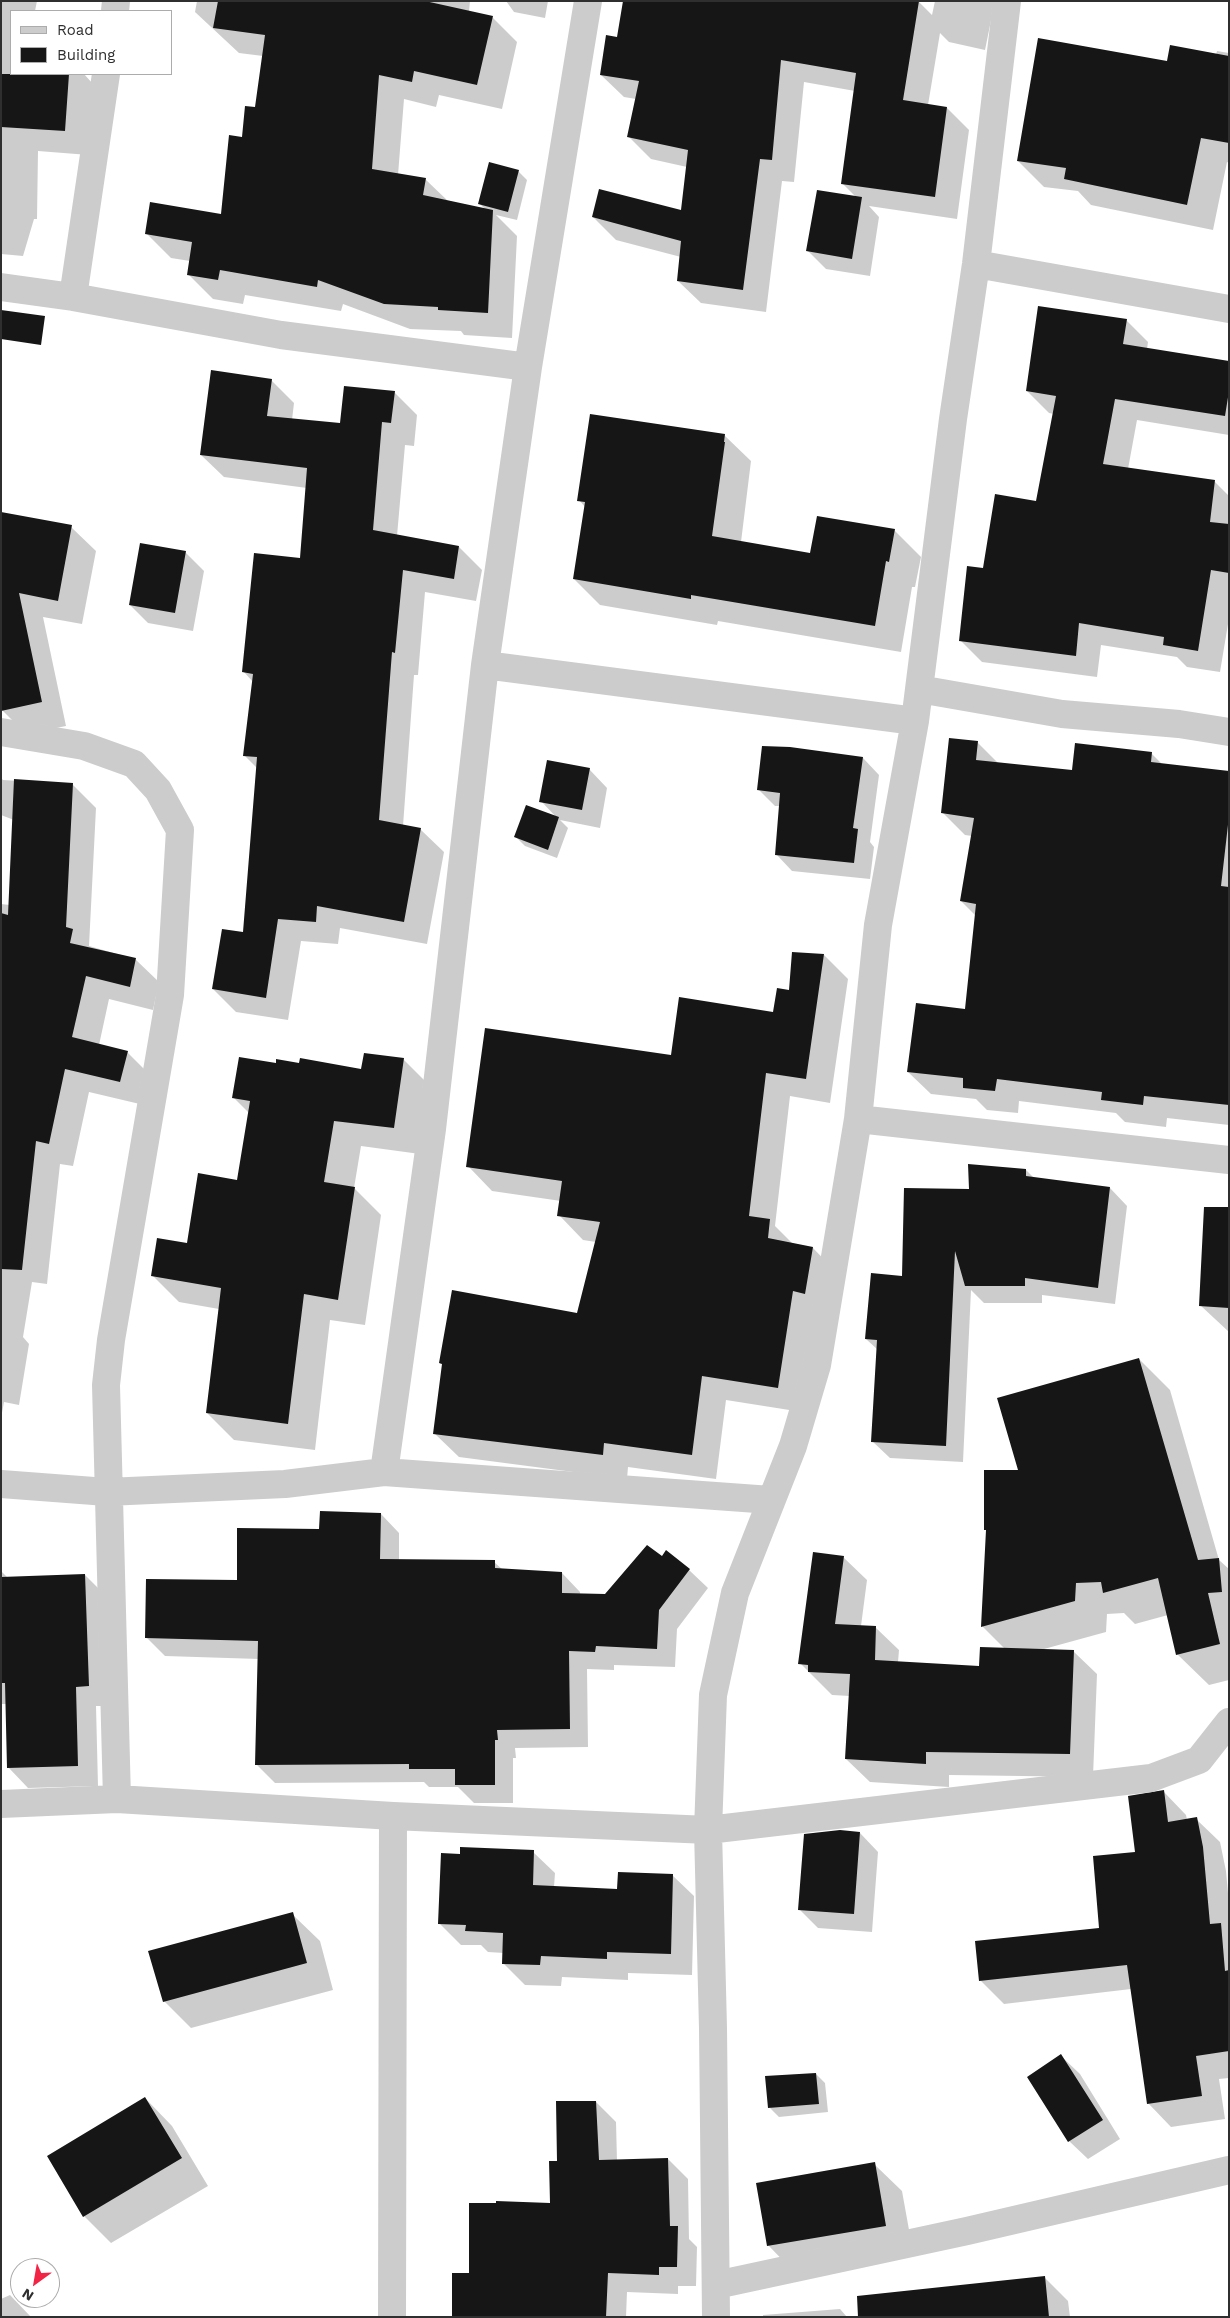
<!DOCTYPE html>
<style>
body{margin:0}
#map{position:relative;width:1230px;height:2318px;overflow:hidden;background:#fff;font-family:"Work Sans",sans-serif}
canvas{display:block}
.frame{position:absolute;inset:0;border:2px solid #2f2f2f;pointer-events:none}
.legend{position:absolute;left:10px;top:10px;width:162px;height:65px;box-sizing:border-box;background:#fff;border:1px solid #acacac;margin:0;padding:6px 9px;list-style:none;font-size:15px;color:#2f2f2f}
.legend li{display:flex;align-items:center;gap:10px;height:25px}
.legend b{width:25px;border:1px solid #acacac}
.north{position:absolute;left:10px;top:2258px;width:50px;height:50px;box-sizing:border-box;background:#fff;border:1px solid #acacac;border-radius:50%;rotate:212deg;font-size:14px;font-weight:700;line-height:20px;text-align:center;color:#2f2f2f}
.north::after{content:'';display:block;margin:auto;width:18px;height:22px;background:#f22446;clip-path:polygon(50% 0,100% 100%,50% 72%,0 100%)}
</style>
<div id="map">
<canvas width="1230" height="2318"></canvas>
<div class="frame"></div>
<ul class="legend">
<li><b style="height:6px;background:#ccc"></b>Road</li>
<li><b style="height:14px;background:#161616"></b>Building</li>
</ul>
<div class="north">N</div>
</div>
<script>
const g = document.querySelector('canvas').getContext('2d');
g.lineJoin = 'round';
function fillPath(path, color) {
  g.fillStyle = color;
  g.fill(path, 'evenodd');
}
function shape(rows) {
  const path = new Path2D();
  for (const r of rows) {
    path.moveTo(r[0], r[1]);
    for (let i = 2; i < r.length; i += 2) path.lineTo(r[i], r[i + 1]);
  }
  return path;
}
function stroke(path, color, width, dash) {
  g.strokeStyle = color;
  g.lineWidth = width;
  g.lineCap = dash ? 'butt' : 'round';
  g.setLineDash(dash || []);
  g.stroke(path);
}
fillPath(shape([
 [1,1,37,1,35,11,11,11,11,74,84,74,93,84,89,155,38,151,37,219,34,219,23,256,1,254],
 [197,1,470,1,469,12,492,17,517,42,502,109,439,95,436,107,404,99,398,175,425,179,448,201,485,209,479,203,518,171,527,180,517,220,496,215,517,236,512,338,464,335,461,331,410,329,343,304,341,311,245,295,243,304,213,299,188,274,190,261,171,258,146,233,222,215,243,138,256,109,263,56,239,53,195,12],
 [506,1,548,1,545,18,514,12],
 [935,1,995,1,985,50,949,42,940,33,928,105,947,108,969,130,957,219,869,206,879,217,870,276,826,269,808,251,857,198,842,183,855,91,804,82,794,182,782,181,766,312,701,303,678,281,681,257,616,240,593,217,682,212,687,167,651,159,629,137,636,99,624,97,601,75,618,39,919,2,932,15],
 [1217,51,1229,53,1229,163,1227,162,1213,230,1091,205,1078,191,1044,187,1018,161,1168,62,1216,55],
 [1126,320,1148,342,1147,349,1229,362,1229,435,1137,420,1128,469,1215,482,1229,496,1229,618,1220,672,1187,667,1177,657,1101,645,1097,677,982,662,960,640,984,570,1037,503,1054,414,1049,413,1027,391],
 [271,380,294,403,292,420,342,425,394,392,417,415,414,446,405,445,397,536,459,547,482,570,476,601,425,592,418,675,414,675,403,826,421,830,444,852,427,944,340,928,338,944,301,941,288,1020,236,1012,213,989,244,934,258,769,244,755,253,682,244,672,301,560,307,488,224,477,201,455],
 [724,435,751,461,741,542,811,554,894,530,921,557,915,587,912,587,901,652,718,621,717,625,600,605,574,579,585,507,579,500],
 [1,514,71,527,96,551,82,624,43,617,66,726,26,734,2,710],
 [185,552,204,571,193,631,148,623,130,605],
 [977,742,999,764,1074,771,1151,753,1163,765,1229,773,1229,1125,1167,1118,1166,1127,1125,1122,1116,1113,1019,1101,1018,1113,987,1110,976,1099,931,1094,908,1072,966,1011,976,916,961,901,972,836,965,835,942,812],
 [863,758,879,775,870,842,874,847,870,879,792,871,776,854,780,806,775,806,758,789],
 [589,769,607,788,600,828,560,820,568,828,557,858,525,846,516,837,557,818,541,801],
 [1,778,3,780,72,784,96,808,89,946,135,959,159,982,153,1010,109,999,99,1045,127,1052,151,1076,144,1105,89,1092,73,1166,60,1164,47,1284,32,1282,23,1337,29,1344,19,1405,4,1402,1,1418,1,904,10,905,14,820,1,815],
 [824,955,848,979,830,1103,790,1096,775,1226,794,1245,813,1248,837,1273,802,1412,726,1400,716,1479,628,1467,627,1479,459,1457,434,1433,443,1365,440,1363,578,1314,596,1242,583,1240,559,1215,561,1201,492,1191,468,1166,672,1056,774,1013,790,991],
 [403,1059,430,1086,420,1154,361,1146,354,1188,381,1215,365,1325,330,1320,315,1450,234,1440,207,1413,219,1309,179,1302,153,1276,188,1245,238,1181,249,1113,233,1097,277,1064,300,1064,363,1071],
 [1026,1170,1034,1178,1110,1188,1127,1206,1115,1304,1042,1295,1042,1303,984,1303,971,1290,963,1462,890,1458,872,1441,878,1350,866,1339,903,1278,970,1190],
 [1229,1209,1229,1332,1200,1305],
 [1139,1359,1170,1390,1219,1560,1229,1569,1229,1680,1209,1685,1177,1654,1168,1615,1135,1624,1124,1613,1107,1614,1106,1632,1044,1649,1073,1651,1097,1674,1093,1777,949,1775,949,1787,870,1782,846,1759,850,1696,832,1695,800,1663,843,1557,867,1580,861,1626,875,1627,899,1650,898,1662,981,1667,1005,1649,983,1627,988,1532,985,1529,1020,1471],
 [381,1514,399,1533,399,1561,494,1562,503,1570,562,1573,580,1592,580,1595,606,1596,662,1558,666,1552,689,1570,708,1588,677,1629,675,1667,614,1665,614,1670,587,1669,588,1747,515,1748,516,1758,513,1758,513,1803,474,1803,458,1787,429,1787,424,1782,275,1783,257,1765,259,1659,165,1656,147,1638,320,1531],
 [1,1571,8,1578,85,1575,105,1595,109,1706,96,1706,98,1786,28,1788,8,1767,7,1704,1,1704],
 [1163,1791,1186,1815,1187,1820,1196,1819,1220,1842,1226,1871,1229,1904,1229,2078,1219,2079,1225,2119,1171,2127,1148,2103,1131,1989,1004,2004,980,1980,1101,1929],
 [860,1833,878,1852,872,1932,818,1928,800,1910],
 [533,1852,555,1873,554,1887,619,1890,672,1875,694,1896,692,1975,628,1973,628,1980,562,1977,561,1986,525,1985,503,1963,504,1953,488,1952,481,1945,461,1945,439,1923,461,1855],
 [292,1914,320,1941,333,1990,191,2028,164,2001],
 [1061,2056,1080,2074,1120,2139,1088,2159,1069,2141],
 [816,2074,825,2083,828,2112,779,2117,770,2108],
 [145,2098,172,2126,208,2186,111,2243,84,2216],
 [596,2102,616,2122,617,2161,668,2159,688,2179,689,2239,697,2247,696,2286,678,2286,678,2294,627,2292,626,2317,454,2317,471,2274,552,2205,558,2162],
 [874,2164,902,2191,913,2252,795,2273,768,2245],
 [1044,2277,1068,2301,1070,2317,885,2317],
 [10,2295,31,2317,1,2317,1,2299],
 [840,2309,847,2317,763,2317,763,2315]
]), '#0003');
fillPath(shape([
 [218,1,425,1,493,16,477,85,414,71,412,82,379,75,372,169,426,178,423,195,493,210,488,313,438,310,438,307,384,304,318,280,317,287,220,270,218,280,187,275,192,242,145,234,150,202,221,214,229,135,242,137,245,106,255,107,265,35,213,28],
 [623,1,919,1,903,100,947,107,935,197,841,184,856,73,781,60,772,160,760,159,743,290,677,281,681,241,592,217,599,189,681,210,688,150,627,137,639,81,600,75,606,35,617,37],
 [1038,38,1167,61,1170,45,1229,56,1229,143,1201,138,1187,205,1064,179,1066,168,1017,161],
 [1,74,69,74,65,131,1,127],
 [489,162,519,170,508,212,478,204],
 [817,190,862,197,852,259,806,251],
 [1038,306,1127,319,1123,344,1229,361,1229,391,1225,416,1115,399,1103,464,1215,480,1210,522,1229,524,1229,573,1211,570,1198,651,1163,645,1164,637,1079,623,1076,656,959,641,967,566,983,568,995,494,1036,501,1056,396,1026,391],
 [1,310,45,316,41,345,1,339],
 [211,370,272,379,267,416,340,423,344,386,395,391,391,423,382,422,373,530,459,546,454,579,403,570,395,653,392,652,379,820,421,828,404,922,317,906,316,922,278,919,266,998,212,989,222,929,243,932,257,757,243,756,253,674,242,672,254,553,300,558,307,468,200,455],
 [590,414,725,434,724,442,725,442,712,536,810,553,817,516,895,529,889,562,886,561,875,626,691,595,691,599,573,579,585,502,577,501],
 [1,512,72,525,58,601,19,593,42,702,1,711],
 [140,543,186,551,175,613,129,605],
 [949,738,978,741,976,760,1072,770,1075,743,1152,752,1151,762,1229,771,1229,816,1221,886,1229,887,1229,1105,1144,1096,1143,1105,1101,1100,1102,1092,997,1079,995,1091,963,1088,963,1078,907,1072,916,1003,965,1009,976,904,960,901,974,818,941,813],
 [762,746,790,747,863,757,853,828,858,829,854,863,775,855,780,793,757,790],
 [547,760,590,768,582,810,539,802],
 [14,779,73,783,66,927,73,929,70,943,136,958,130,987,86,976,72,1037,128,1051,120,1082,65,1069,49,1144,36,1141,22,1270,1,1269,1,913,8,915],
 [526,805,559,817,548,850,514,837],
 [792,952,824,954,806,1079,766,1073,749,1216,770,1219,768,1238,813,1247,805,1294,793,1291,778,1388,702,1376,692,1455,604,1443,603,1455,433,1434,442,1364,439,1363,452,1290,577,1313,600,1222,557,1216,562,1181,466,1167,485,1028,671,1055,679,997,773,1012,777,988,789,990],
 [364,1053,404,1058,394,1128,334,1121,324,1182,355,1187,338,1300,304,1294,288,1424,206,1413,221,1288,151,1276,157,1238,187,1243,198,1173,237,1180,250,1101,232,1098,239,1057,276,1063,276,1059,299,1063,300,1058,361,1069],
 [968,1164,1026,1169,1026,1176,1110,1187,1098,1288,1025,1278,1025,1286,965,1286,955,1251,946,1446,871,1442,877,1340,865,1339,871,1273,902,1276,904,1188,969,1189],
 [1204,1207,1229,1207,1229,1308,1199,1306],
 [1139,1358,1198,1560,1219,1558,1222,1592,1208,1593,1220,1644,1176,1655,1158,1578,1103,1593,1101,1582,1076,1583,1075,1601,981,1627,986,1530,984,1530,984,1470,1018,1470,997,1398],
 [320,1511,381,1513,380,1559,495,1560,495,1568,562,1572,562,1593,605,1594,647,1545,662,1556,666,1550,690,1569,659,1610,657,1649,596,1646,595,1652,569,1651,570,1729,497,1730,498,1740,495,1740,495,1785,455,1785,455,1769,409,1769,409,1764,255,1765,258,1641,145,1638,146,1579,237,1580,237,1528,319,1529],
 [813,1552,844,1556,835,1624,876,1626,875,1660,979,1666,980,1647,1074,1650,1070,1754,926,1752,926,1764,845,1759,850,1674,808,1672,808,1665,798,1664],
 [85,1574,89,1686,76,1687,78,1766,7,1768,5,1683,1,1683,1,1577],
 [1164,1790,1168,1822,1197,1817,1203,1847,1210,1924,1221,1923,1225,1971,1229,1970,1229,2051,1196,2056,1202,2096,1147,2104,1127,1965,979,1981,975,1941,1099,1928,1093,1856,1135,1852,1128,1796],
 [840,1830,860,1832,854,1914,798,1910,804,1834],
 [460,1847,534,1850,533,1885,617,1889,618,1872,673,1874,671,1954,607,1952,607,1959,541,1956,540,1965,502,1964,503,1933,465,1931,466,1925,438,1924,441,1853,460,1854],
 [293,1912,307,1963,163,2002,148,1951],
 [1061,2054,1103,2120,1068,2142,1027,2077],
 [816,2073,819,2104,768,2108,765,2076],
 [145,2097,182,2158,83,2217,47,2156],
 [556,2101,596,2101,599,2160,668,2158,670,2226,678,2226,677,2267,659,2267,659,2275,608,2273,606,2317,452,2317,452,2273,469,2273,469,2203,496,2203,496,2201,550,2203,549,2161,557,2161],
 [875,2162,886,2226,767,2246,756,2183],
 [1045,2276,1049,2317,858,2317,857,2296]
]), '#161616');
stroke(shape([
 [115,11,116,1],
 [976,264,1229,309],
 [1,287,73,297,281,335,528,367],
 [73,297,106,74],
 [485,665,915,721],
 [919,689,1062,714,1179,724,1229,732],
 [1,732,84,746,134,764,158,790,180,830,170,995,111,1340,106,1385,117,1799],
 [858,1119,1229,1160],
 [384,1472,432,1129,485,665,528,367,588,1],
 [1,1484,107,1492,285,1484,384,1472,771,1500],
 [1,1804,117,1799,393,1816,708,1830,1151,1778,1199,1760,1229,1722],
 [716,2285,967,2231,1229,2170],
 [392,2317,393,1816],
 [716,2317,713,2028,708,1830,713,1695,735,1593,793,1446,817,1365,858,1119,878,925,915,721,953,419,976,264,1007,1]
]), '#ccc', 28);
</script>
